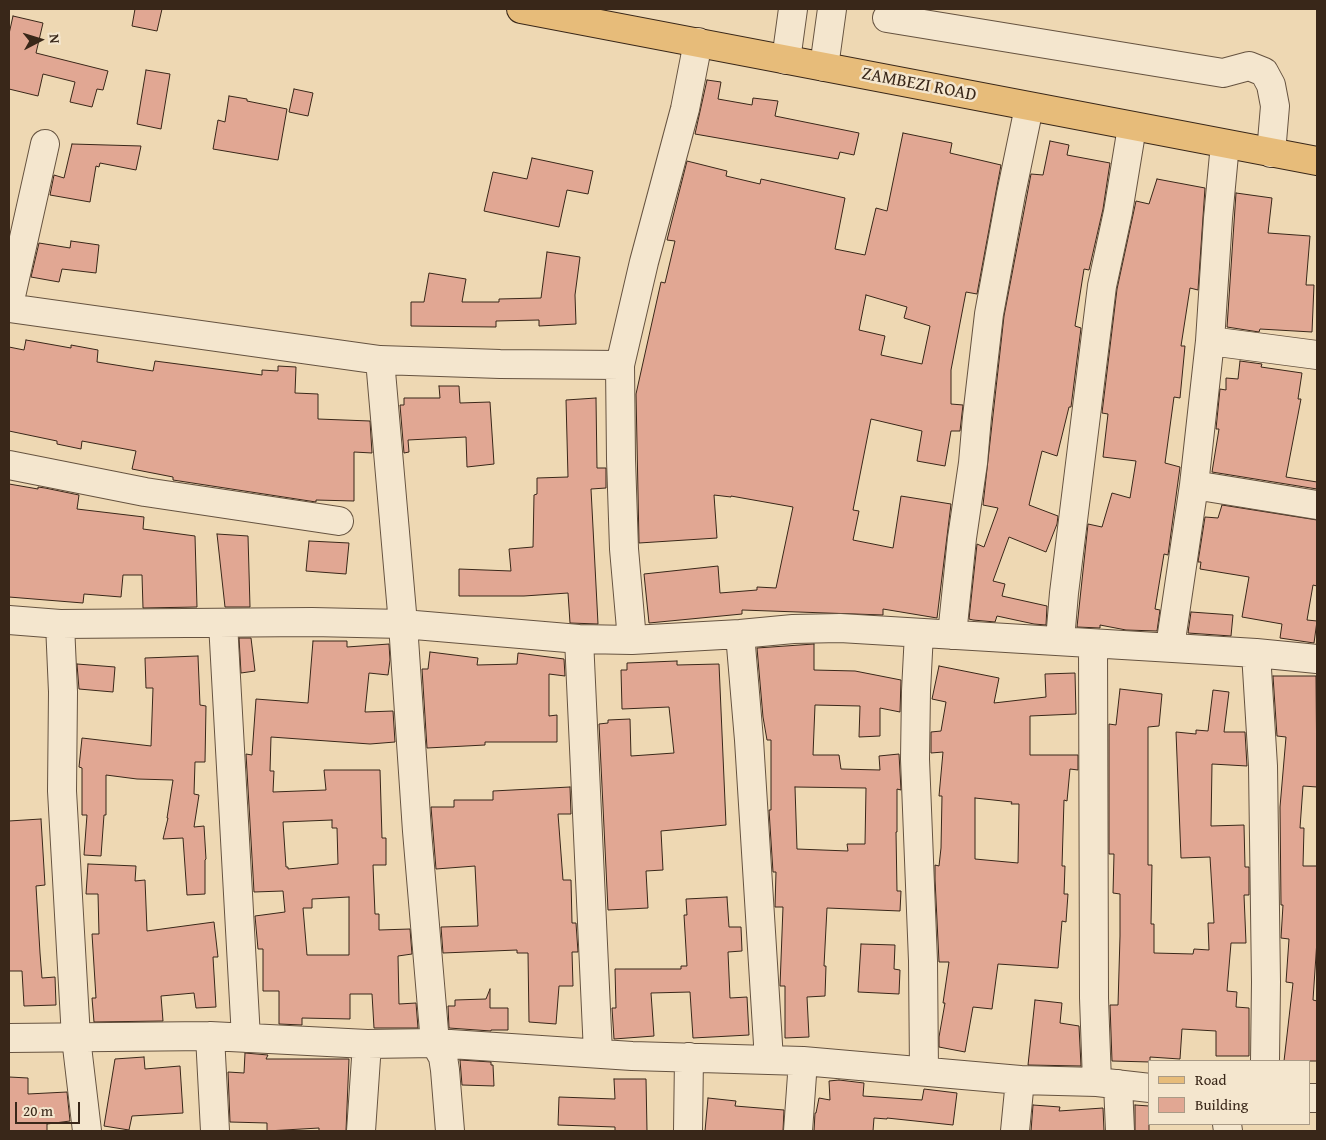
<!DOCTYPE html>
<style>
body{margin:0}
#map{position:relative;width:1326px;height:1140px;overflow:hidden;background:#eed8b3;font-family:"Gentium Book Plus",serif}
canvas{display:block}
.frame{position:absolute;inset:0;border:10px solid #392719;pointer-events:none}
.legend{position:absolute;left:1148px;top:1060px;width:162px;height:65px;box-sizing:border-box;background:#f4e6ce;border:1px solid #a99a86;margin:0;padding:6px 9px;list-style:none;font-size:15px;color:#392719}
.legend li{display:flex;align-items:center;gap:10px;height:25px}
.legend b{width:25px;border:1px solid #a99a86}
.north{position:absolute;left:15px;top:15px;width:50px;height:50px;-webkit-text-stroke:4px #f4e6ce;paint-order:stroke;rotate:85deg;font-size:14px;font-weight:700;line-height:20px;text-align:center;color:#392719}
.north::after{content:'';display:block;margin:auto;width:18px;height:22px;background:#392719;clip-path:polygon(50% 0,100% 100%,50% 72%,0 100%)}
.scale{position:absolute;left:15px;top:1102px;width:65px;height:22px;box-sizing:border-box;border:2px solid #392719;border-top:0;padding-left:6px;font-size:15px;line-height:18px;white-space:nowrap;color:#392719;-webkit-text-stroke:4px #f4e6ce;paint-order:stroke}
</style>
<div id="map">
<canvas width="1326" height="1140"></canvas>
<div class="frame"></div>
<ul class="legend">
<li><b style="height:6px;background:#e7bc7a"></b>Road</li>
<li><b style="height:14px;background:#e1a793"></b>Building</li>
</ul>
<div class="north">N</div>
<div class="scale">20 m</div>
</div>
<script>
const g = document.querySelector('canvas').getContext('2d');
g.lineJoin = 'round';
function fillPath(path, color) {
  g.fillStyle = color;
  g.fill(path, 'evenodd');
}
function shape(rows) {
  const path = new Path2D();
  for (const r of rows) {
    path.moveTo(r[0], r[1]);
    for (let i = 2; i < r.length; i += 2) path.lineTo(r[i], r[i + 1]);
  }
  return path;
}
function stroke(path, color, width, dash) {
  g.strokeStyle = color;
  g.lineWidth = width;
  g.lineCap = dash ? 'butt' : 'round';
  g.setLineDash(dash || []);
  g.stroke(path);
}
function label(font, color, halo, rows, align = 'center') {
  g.font = font + ' "Gentium Book Plus",serif';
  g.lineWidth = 5;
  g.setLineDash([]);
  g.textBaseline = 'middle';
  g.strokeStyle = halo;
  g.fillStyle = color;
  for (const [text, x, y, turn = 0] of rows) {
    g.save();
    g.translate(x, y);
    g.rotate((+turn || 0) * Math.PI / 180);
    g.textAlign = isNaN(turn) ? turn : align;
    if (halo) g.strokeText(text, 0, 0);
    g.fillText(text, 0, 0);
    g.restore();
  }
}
const building = shape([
 [135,9,162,9,157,31,132,26,135,9],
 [13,16,43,23,36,53,108,71,103,90,97,89,92,107,70,102,75,82,43,74,38,96,9,89,9,34,13,16],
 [146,70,170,74,161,129,137,124,146,70],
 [707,80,721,82,718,99,752,105,753,98,778,101,775,116,859,133,854,155,840,152,838,159,695,134,707,80],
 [294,89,313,93,308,116,289,112,294,89],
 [229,96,247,99,247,101,287,109,278,160,213,149,218,120,225,122,229,96],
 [903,133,952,143,950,153,1001,165,977,294,966,292,951,370,951,404,963,405,960,431,951,431,945,466,917,461,922,431,871,419,853,510,859,511,853,540,893,548,901,496,951,504,937,618,883,609,883,615,742,610,742,614,649,623,644,574,718,566,720,593,757,590,757,587,776,588,793,507,731,496,731,497,714,495,717,538,639,543,636,394,661,282,665,283,675,241,667,240,687,161,727,171,726,176,760,184,761,179,845,198,835,249,865,255,876,208,887,211,903,133],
 [866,295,907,307,904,318,930,326,922,364,881,355,885,336,859,330,866,295],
 [1050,141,1069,145,1067,155,1110,163,1103,209,1089,270,1084,269,1075,326,1081,328,1071,407,1069,407,1057,456,1042,451,1029,505,1058,516,1057,524,1046,552,1009,537,993,581,1005,584,1002,596,1047,606,1046,625,1034,624,997,616,995,622,973,620,969,619,977,544,984,547,998,508,983,505,1004,316,1031,174,1043,175,1050,141],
 [72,144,141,146,136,170,100,163,99,167,96,166,90,202,50,195,54,175,64,178,72,144],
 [532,158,593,171,588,194,567,190,559,227,484,211,493,172,527,179,532,158],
 [1157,179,1205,188,1198,290,1190,288,1181,346,1185,346,1180,398,1174,397,1165,463,1180,467,1168,555,1164,554,1155,609,1160,610,1157,631,1126,630,1100,625,1100,628,1077,627,1088,524,1102,527,1112,493,1130,498,1136,461,1103,457,1108,414,1102,413,1117,289,1136,201,1149,204,1157,179],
 [1236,193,1272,198,1268,233,1310,236,1306,285,1314,285,1312,332,1260,329,1259,332,1227,327,1236,193],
 [71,241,99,245,96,273,62,269,59,282,31,277,39,243,70,248,71,241],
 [547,252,580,257,575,295,576,324,539,326,539,320,496,321,496,327,411,326,411,302,424,302,429,273,466,279,462,302,499,302,499,299,541,298,547,252],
 [26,340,71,348,71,345,98,350,97,362,153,371,155,361,262,375,262,370,278,371,278,366,296,367,295,393,318,394,318,419,370,421,372,453,354,452,354,501,316,500,316,502,173,480,173,477,132,469,136,451,82,441,81,449,57,444,57,441,9,431,9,347,24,350,26,340],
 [1240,361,1262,364,1261,367,1302,373,1298,399,1301,399,1286,477,1317,482,1317,489,1212,472,1219,429,1216,429,1220,389,1226,390,1226,378,1238,379,1240,361],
 [439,386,459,386,460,403,490,402,494,464,467,467,466,437,408,440,409,452,404,453,400,405,404,405,404,398,440,398,439,386],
 [596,398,597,468,606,468,606,488,591,489,598,624,570,623,568,593,524,596,459,596,459,569,511,571,509,549,533,547,534,495,537,494,537,478,568,477,566,400,596,398],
 [9,484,38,489,38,487,45,488,79,495,77,509,144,517,143,529,195,536,197,607,143,608,142,575,123,575,121,597,84,594,83,603,9,597,9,484],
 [1222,505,1317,520,1317,586,1313,585,1307,620,1317,621,1314,643,1280,638,1282,624,1242,617,1249,577,1200,569,1201,562,1198,562,1205,517,1218,518,1222,505],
 [217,534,248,536,250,607,225,607,217,534],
 [309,541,349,543,346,574,306,571,309,541],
 [1191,612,1233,615,1231,636,1188,633,1191,612],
 [239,638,251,638,255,671,241,673,239,638],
 [313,641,347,641,347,647,389,644,390,660,388,675,369,673,365,712,393,711,395,742,370,744,271,737,270,771,274,771,273,792,326,790,324,770,380,770,382,838,386,838,386,865,373,865,375,914,379,914,379,930,410,929,412,954,398,956,399,1004,416,1003,418,1028,374,1028,372,994,350,994,350,1019,302,1018,302,1025,279,1024,279,991,263,991,263,949,258,949,255,916,285,912,283,891,254,892,246,754,252,755,256,699,308,703,313,641],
 [332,820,332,828,337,828,338,864,288,869,288,867,286,867,283,822,332,820],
 [349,897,349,955,307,955,303,908,312,908,312,899,349,897],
 [814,644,814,670,855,671,901,680,900,712,880,708,880,736,859,737,860,706,815,705,813,755,839,755,841,769,880,770,879,756,899,754,901,790,897,789,897,832,896,832,897,891,901,891,900,911,827,908,824,966,826,966,825,996,807,997,809,1037,785,1038,785,986,780,986,783,907,775,907,776,872,773,872,769,810,771,810,771,740,767,740,763,717,757,648,814,644],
 [795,787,866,788,865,844,847,844,848,851,797,849,795,787],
 [430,652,478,658,477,665,517,664,518,653,564,659,565,676,549,674,549,716,557,715,557,742,485,742,485,745,427,748,422,669,428,669,430,652],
 [198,656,200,705,206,706,205,762,195,762,194,794,199,795,194,827,204,826,206,859,205,860,205,894,187,895,183,838,163,839,168,818,167,818,173,780,137,779,106,775,106,815,104,815,101,856,84,855,87,815,82,815,82,768,79,767,82,738,151,746,153,688,146,688,145,658,198,656],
 [677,661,677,665,719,664,726,825,661,831,663,870,646,871,648,908,608,910,599,724,608,723,608,720,630,719,631,756,674,753,669,707,622,709,621,670,627,670,627,663,677,661],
 [77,664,115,667,113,692,79,689,77,664],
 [939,666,999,678,994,703,1046,697,1045,674,1075,673,1076,714,1030,716,1030,755,1078,755,1078,770,1070,769,1067,801,1064,800,1062,866,1065,866,1064,894,1068,894,1066,922,1062,921,1058,968,998,964,992,1009,973,1007,965,1052,939,1047,939,1037,945,1003,943,1003,949,962,939,962,935,879,935,865,939,866,941,848,942,796,939,796,943,752,931,753,931,732,941,731,946,702,932,699,939,666],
 [975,798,1012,802,1011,804,1019,804,1018,863,975,859,975,798],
 [1273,676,1316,676,1317,787,1303,786,1300,828,1304,828,1303,866,1317,866,1317,940,1313,1000,1317,1001,1317,1061,1284,1061,1293,983,1286,982,1289,939,1281,938,1283,905,1281,905,1280,807,1286,737,1277,736,1273,676],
 [1120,689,1162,694,1159,726,1148,727,1148,865,1152,865,1151,924,1154,924,1154,953,1193,954,1194,949,1209,950,1208,923,1214,923,1210,857,1181,858,1176,732,1196,734,1196,730,1208,731,1213,690,1229,692,1224,732,1245,732,1247,766,1212,764,1211,826,1244,825,1245,867,1249,867,1249,895,1244,895,1246,943,1231,943,1227,991,1237,992,1236,1007,1249,1008,1249,1056,1216,1056,1216,1031,1182,1029,1180,1059,1150,1057,1150,1062,1112,1061,1110,1005,1118,1005,1120,936,1120,894,1113,893,1114,854,1109,854,1109,724,1116,725,1120,689],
 [570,787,571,814,558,814,563,880,571,880,572,923,576,923,578,952,572,952,573,986,559,986,556,1024,529,1022,528,953,517,953,517,950,443,953,441,927,478,926,475,866,436,869,431,807,454,807,454,800,493,800,493,791,570,787],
 [41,819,45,885,36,886,40,953,42,978,55,977,56,1005,24,1006,22,971,9,971,9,821,41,819],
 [88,864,136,866,135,881,145,880,147,931,214,922,218,957,213,957,216,1007,196,1008,194,993,161,996,163,1021,94,1022,92,998,96,998,92,934,99,934,98,894,86,894,88,864],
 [727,897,729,927,741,927,742,951,728,952,730,998,747,997,749,1035,693,1038,690,992,651,993,654,1036,614,1039,612,1008,616,1008,615,969,681,969,681,966,687,966,684,915,687,915,686,899,727,897],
 [861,944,895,945,894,969,900,970,899,994,858,992,861,944],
 [490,989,490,1008,508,1008,508,1030,491,1030,491,1031,449,1028,448,1006,455,1006,455,1000,486,999,490,989],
 [1035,1000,1062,1003,1060,1023,1079,1026,1081,1066,1028,1065,1035,1000],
 [245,1053,268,1055,266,1059,349,1059,346,1131,319,1131,319,1128,267,1131,267,1123,230,1122,228,1072,244,1073,245,1053],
 [144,1057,145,1069,180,1066,183,1113,132,1116,129,1130,104,1126,115,1059,144,1057],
 [460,1060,491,1062,491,1065,493,1065,494,1086,462,1085,460,1060],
 [9,1077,28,1078,28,1094,67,1092,70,1121,47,1124,47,1131,9,1131,9,1077],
 [614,1079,646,1079,647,1131,615,1131,615,1127,558,1125,559,1097,615,1099,614,1079],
 [839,1080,864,1083,863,1096,922,1100,924,1089,957,1093,953,1125,887,1118,887,1119,874,1118,873,1131,814,1131,815,1113,816,1113,819,1098,830,1100,829,1081,839,1080],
 [708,1098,736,1101,735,1106,784,1110,783,1131,705,1131,708,1098],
 [1033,1105,1060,1107,1059,1111,1103,1108,1104,1131,1031,1131,1033,1105],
 [1135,1105,1149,1106,1149,1131,1135,1131,1135,1105]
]);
fillPath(building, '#e1a793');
stroke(building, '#392719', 1);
const minor = shape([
 [887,18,1223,73,1249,66,1264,72,1271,85,1275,106,1271,153],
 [786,60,793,9],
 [824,67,832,9],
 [9,305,45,144],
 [9,308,380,360,500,364,620,365],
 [1210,341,1317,355],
 [380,360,403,624,417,831,435,1043,443,1057,445,1070,450,1131],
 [9,465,145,492,339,521],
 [1194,485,1317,505],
 [9,620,60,624,312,622,403,624,579,639,632,640,740,634,793,629,840,628,1256,653,1317,659],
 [223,623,246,1038],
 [60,624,63,692,62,791,76,1038,87,1131],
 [919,633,916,691,915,759,923,961,924,1071],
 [740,634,749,740,769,1060],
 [952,635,962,538,973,463,977,417,989,314,1011,194,1029,107],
 [579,639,598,1053],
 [632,640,624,549,621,459,620,365,644,262,685,109,698,42],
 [1060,640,1064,593,1102,286,1118,212,1132,127],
 [1093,644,1094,998,1097,1082],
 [1170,647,1194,485,1210,341,1218,218,1225,144],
 [1256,653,1263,766,1266,982,1265,1061],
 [210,1036,215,1131],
 [9,1038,210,1036,367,1044,435,1043,632,1056,803,1061,1020,1080,1097,1082,1150,1088],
 [1118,1084,1120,1131],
 [1310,1098,1317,1098],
 [1227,1124,1228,1131],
 [361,1131,367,1044],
 [688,1131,689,1057],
 [798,1131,803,1061],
 [1015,1131,1020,1080]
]);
const major = shape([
 [521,9,1317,161]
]);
stroke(minor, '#665340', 30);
stroke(major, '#392719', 30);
stroke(minor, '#f4e6ce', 28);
stroke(major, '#e7bc7a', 28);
label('18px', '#392719', '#f4e6ce', [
 ["ZAMBEZI ROAD",919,85,11]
]);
</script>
